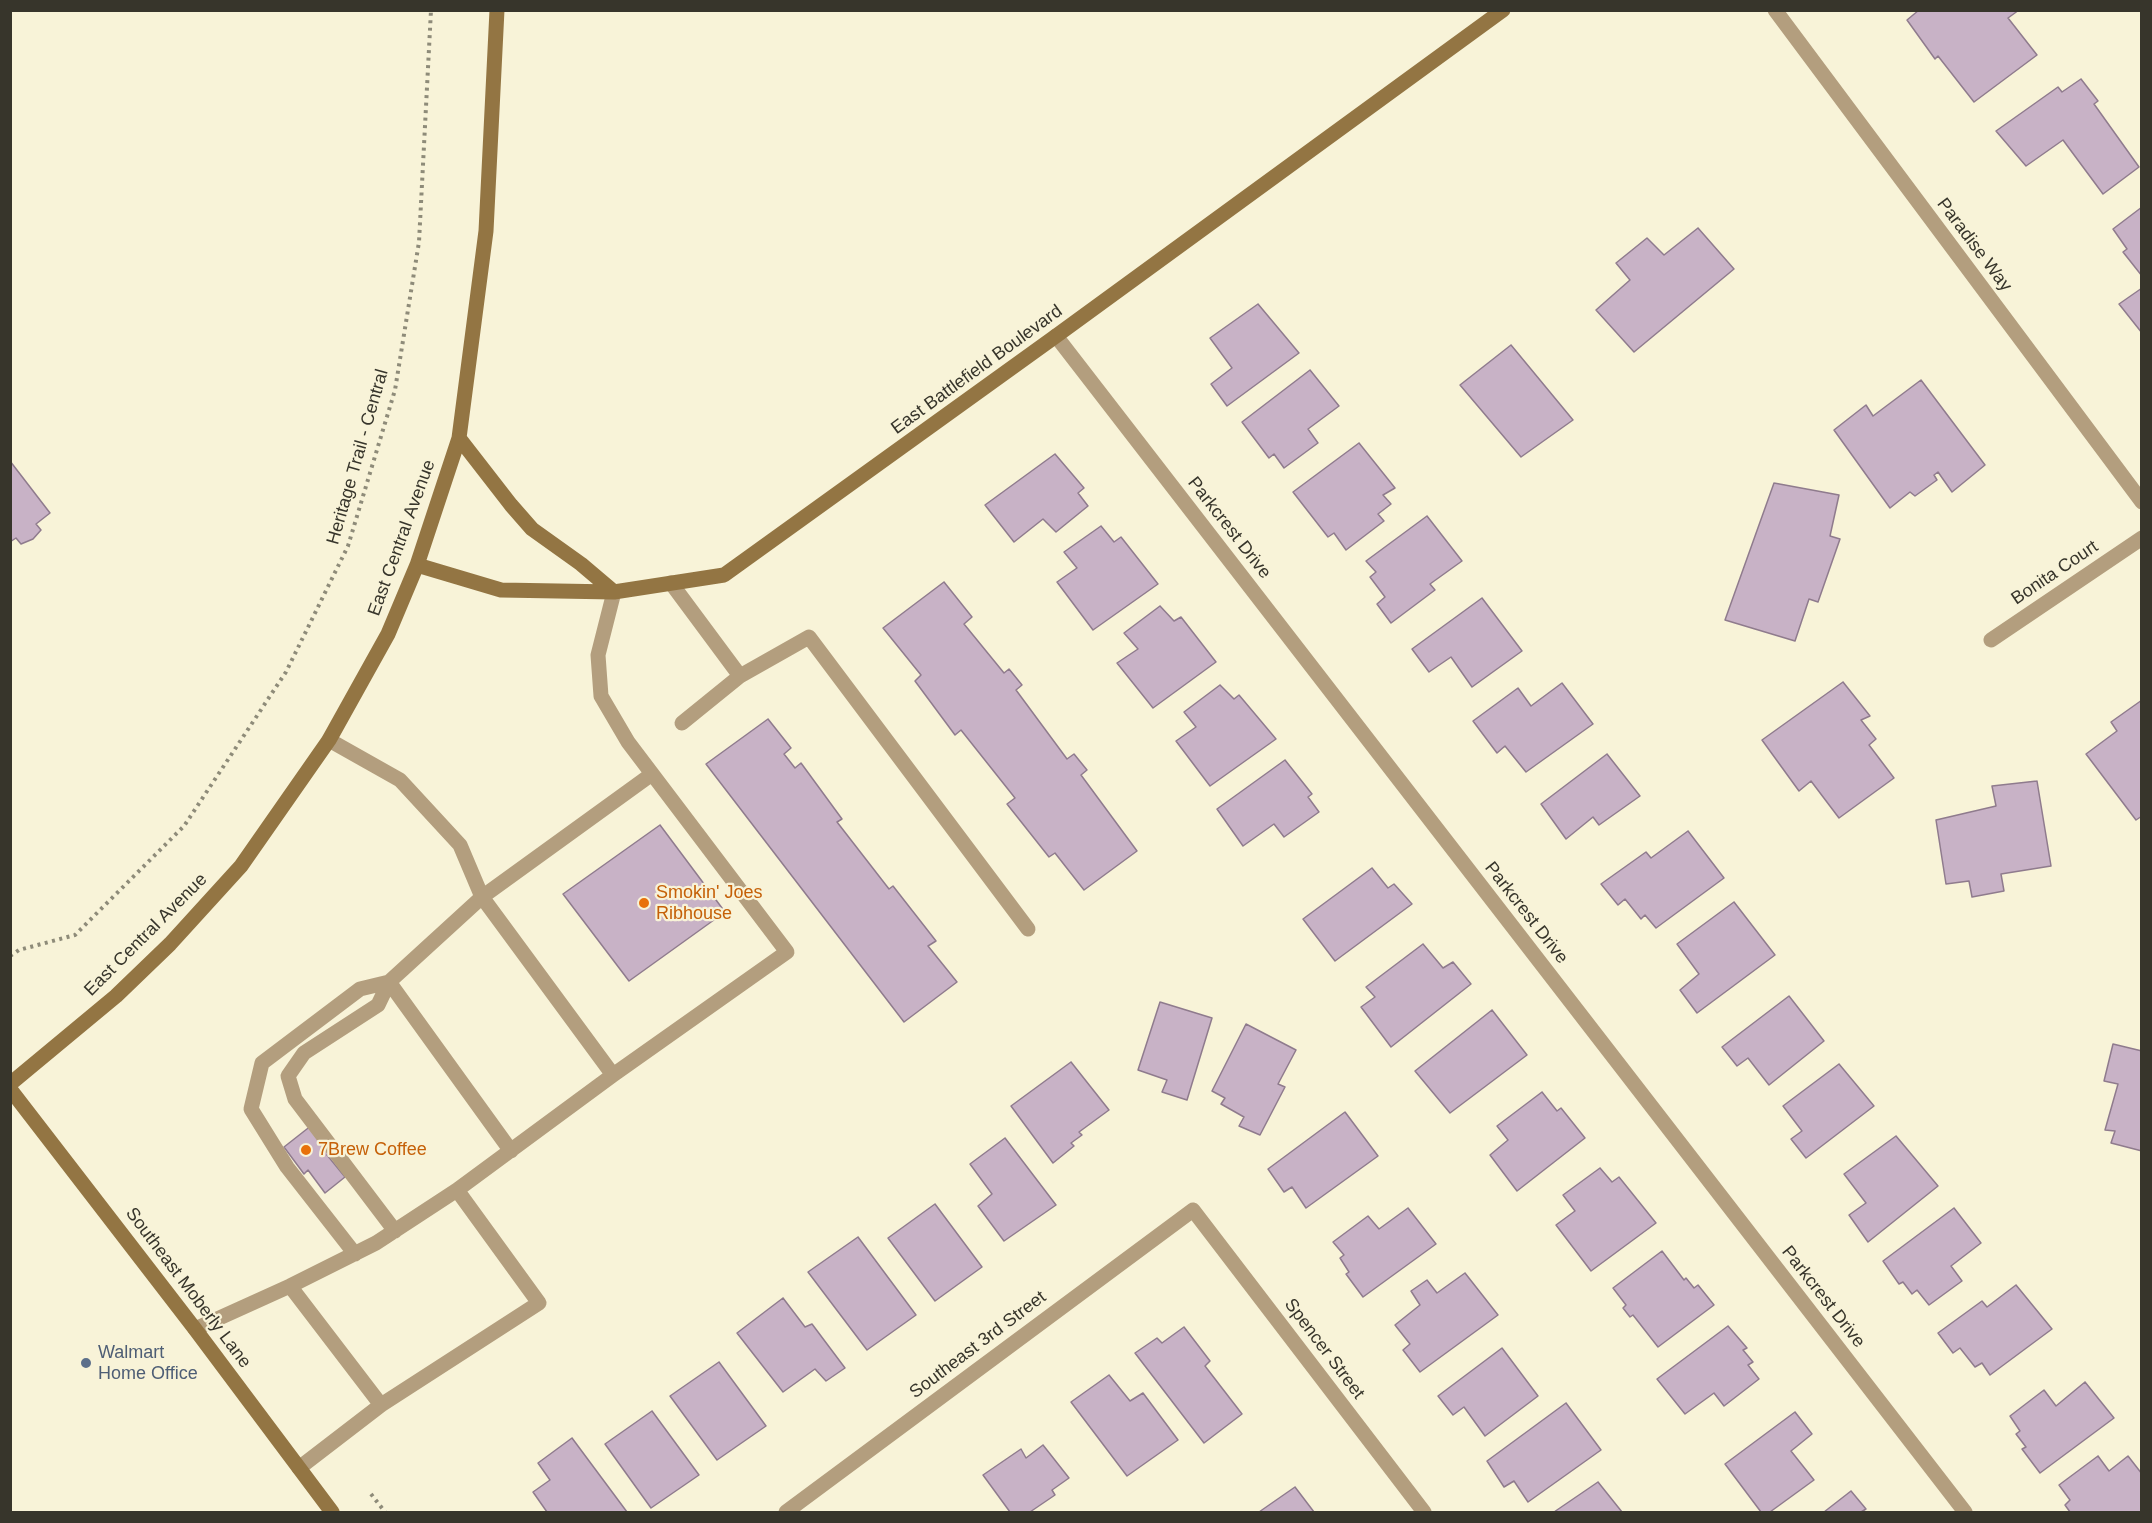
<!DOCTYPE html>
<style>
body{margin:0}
#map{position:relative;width:2152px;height:1523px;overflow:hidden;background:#f8f3d8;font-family:Helvetica,sans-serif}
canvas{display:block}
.frame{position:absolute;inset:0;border:12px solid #37352b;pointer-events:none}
</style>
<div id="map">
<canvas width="2152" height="1523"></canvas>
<div class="frame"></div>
</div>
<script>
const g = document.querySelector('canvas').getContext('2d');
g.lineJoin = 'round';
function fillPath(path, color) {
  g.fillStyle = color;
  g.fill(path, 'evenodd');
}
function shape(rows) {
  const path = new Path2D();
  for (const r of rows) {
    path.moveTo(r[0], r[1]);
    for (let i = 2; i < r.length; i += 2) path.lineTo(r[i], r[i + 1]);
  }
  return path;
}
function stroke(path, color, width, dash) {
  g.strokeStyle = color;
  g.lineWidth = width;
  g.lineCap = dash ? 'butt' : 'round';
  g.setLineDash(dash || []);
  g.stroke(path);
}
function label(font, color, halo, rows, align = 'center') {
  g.font = font + ' Helvetica,sans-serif';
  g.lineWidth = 4.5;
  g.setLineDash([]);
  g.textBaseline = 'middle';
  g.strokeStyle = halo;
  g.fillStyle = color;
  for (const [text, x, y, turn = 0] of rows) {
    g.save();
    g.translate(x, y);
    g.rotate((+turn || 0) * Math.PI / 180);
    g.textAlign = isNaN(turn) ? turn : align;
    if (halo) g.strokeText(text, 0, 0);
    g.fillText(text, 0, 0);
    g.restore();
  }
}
const building = shape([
 [1919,10,2019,10,2008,18,2037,55,1974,102,1938,56,1935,59,1907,20,1919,10],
 [2081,79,2098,101,2094,104,2139,167,2103,194,2063,140,2026,166,1996,131,2058,87,2062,92,2081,79],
 [2142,207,2142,276,2123,252,2127,249,2113,229,2142,207],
 [1698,228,1734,269,1634,352,1596,310,1630,280,1616,263,1647,238,1664,255,1698,228],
 [2142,288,2142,333,2119,304,2142,288],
 [1258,304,1299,353,1227,406,1211,384,1232,368,1210,338,1258,304],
 [1511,345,1573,420,1521,457,1460,385,1511,345],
 [1310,370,1339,406,1308,429,1318,443,1284,468,1274,454,1269,458,1242,422,1310,370],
 [1921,380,1985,465,1952,492,1938,472,1934,475,1937,480,1915,496,1910,492,1890,508,1834,430,1866,405,1873,416,1921,380],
 [1359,443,1395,488,1383,495,1391,504,1378,514,1384,521,1346,550,1334,533,1328,537,1293,492,1359,443],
 [1055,454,1084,488,1078,493,1088,506,1056,532,1043,519,1014,542,985,505,1055,454],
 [10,461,50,513,36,524,41,530,33,539,21,544,16,538,10,542,10,461],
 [1774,483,1839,495,1830,536,1840,539,1818,602,1809,599,1795,641,1725,620,1774,483],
 [1427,516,1462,561,1430,584,1435,590,1391,623,1377,604,1385,597,1370,577,1376,572,1366,561,1427,516],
 [1101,526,1114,542,1121,537,1158,584,1093,630,1057,582,1077,568,1064,552,1101,526],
 [944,582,972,617,964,624,1004,673,1009,669,1022,685,1016,690,1067,759,1074,754,1087,770,1081,775,1137,851,1084,890,1055,853,1049,857,1007,804,1015,798,961,730,955,735,915,681,921,675,883,628,944,582],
 [1482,598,1522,651,1472,687,1451,657,1429,672,1412,649,1482,598],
 [1160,606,1174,621,1181,617,1216,662,1153,708,1117,663,1138,649,1124,633,1160,606],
 [1843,682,1870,716,1861,720,1876,739,1869,745,1894,778,1839,818,1811,781,1799,791,1762,740,1843,682],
 [1562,683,1593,724,1526,772,1505,746,1497,753,1473,721,1518,688,1531,706,1562,683],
 [1220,685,1234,699,1239,695,1276,739,1210,786,1176,741,1196,727,1184,712,1220,685],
 [2142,700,2142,816,2136,820,2086,754,2117,731,2111,722,2142,700],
 [768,719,791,748,784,754,795,768,801,763,842,819,837,822,889,889,893,886,936,941,928,946,957,982,904,1022,706,764,768,719],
 [1607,754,1640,796,1599,825,1593,817,1566,839,1541,804,1607,754],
 [1285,760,1312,794,1308,797,1319,812,1284,837,1274,824,1243,846,1217,809,1285,760],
 [2037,781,2051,866,2001,874,2004,891,1972,897,1969,881,1946,884,1936,820,1996,806,1992,786,2037,781],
 [660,825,725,912,629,981,563,894,660,825],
 [1688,831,1724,878,1656,928,1645,915,1641,919,1625,899,1618,905,1601,884,1646,852,1651,858,1688,831],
 [1372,868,1388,888,1394,884,1412,904,1335,961,1303,919,1372,868],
 [1734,902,1775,955,1697,1013,1680,990,1699,974,1677,944,1734,902],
 [1423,944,1443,968,1453,962,1471,984,1391,1047,1361,1007,1375,997,1366,987,1423,944],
 [1789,996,1824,1041,1769,1085,1748,1058,1737,1066,1722,1047,1789,996],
 [1160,1002,1212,1018,1187,1100,1162,1092,1167,1080,1138,1070,1160,1002],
 [1492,1010,1527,1055,1450,1113,1415,1071,1492,1010],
 [1246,1024,1296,1050,1278,1084,1285,1087,1260,1135,1239,1126,1244,1117,1221,1104,1225,1098,1212,1091,1246,1024],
 [2113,1044,2142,1051,2142,1151,2111,1143,2115,1131,2105,1130,2118,1084,2104,1081,2113,1044],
 [1071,1062,1109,1110,1079,1132,1082,1135,1071,1143,1074,1146,1053,1163,1011,1106,1071,1062],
 [1839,1064,1874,1106,1806,1158,1791,1139,1802,1131,1783,1106,1839,1064],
 [1542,1092,1557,1111,1561,1108,1585,1138,1517,1191,1490,1155,1508,1140,1497,1126,1542,1092],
 [1345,1112,1378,1156,1306,1208,1292,1187,1284,1192,1268,1169,1345,1112],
 [312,1125,331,1151,327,1155,345,1177,325,1193,308,1170,304,1174,284,1147,312,1125],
 [1896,1136,1938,1186,1868,1242,1849,1215,1866,1203,1844,1174,1896,1136],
 [1005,1138,1056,1205,1004,1241,978,1206,992,1194,970,1164,1005,1138],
 [1600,1168,1612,1182,1619,1177,1656,1223,1591,1271,1556,1225,1575,1211,1563,1195,1600,1168],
 [935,1204,982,1267,935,1301,888,1238,935,1204],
 [1408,1208,1436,1244,1363,1297,1346,1274,1349,1272,1340,1258,1344,1255,1333,1242,1368,1216,1379,1229,1408,1208],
 [1954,1208,1981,1243,1951,1266,1962,1281,1929,1305,1917,1290,1912,1294,1903,1282,1899,1284,1883,1261,1954,1208],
 [858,1237,916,1315,867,1350,808,1272,858,1237],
 [1662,1251,1684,1280,1686,1278,1694,1288,1698,1285,1714,1305,1658,1347,1633,1315,1630,1317,1623,1308,1626,1305,1613,1288,1662,1251],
 [1465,1273,1498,1315,1420,1372,1403,1350,1410,1344,1395,1325,1420,1305,1411,1291,1427,1280,1437,1293,1465,1273],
 [2016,1285,2052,1329,1990,1375,1982,1363,1975,1367,1960,1348,1953,1353,1938,1333,1982,1301,1987,1307,2016,1285],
 [783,1298,805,1327,812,1324,845,1368,826,1381,815,1369,783,1392,737,1333,783,1298],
 [1728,1326,1747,1348,1743,1350,1753,1362,1748,1365,1759,1379,1724,1406,1714,1393,1685,1414,1657,1379,1728,1326],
 [1184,1327,1210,1361,1205,1366,1242,1414,1204,1443,1135,1353,1157,1338,1162,1343,1184,1327],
 [1502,1348,1538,1396,1485,1436,1464,1407,1453,1415,1438,1396,1502,1348],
 [719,1362,766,1426,717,1460,670,1396,719,1362],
 [1109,1375,1130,1401,1143,1393,1178,1440,1127,1476,1071,1402,1109,1375],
 [2085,1382,2114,1418,2040,1473,2022,1449,2026,1447,2016,1434,2020,1431,2010,1416,2044,1390,2056,1406,2085,1382],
 [1566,1403,1601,1450,1528,1502,1514,1481,1504,1487,1487,1461,1566,1403],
 [652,1411,699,1475,651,1508,605,1444,652,1411],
 [1795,1412,1812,1434,1791,1451,1814,1480,1770,1512,1761,1512,1725,1464,1795,1412],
 [572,1438,627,1512,547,1512,533,1492,550,1480,538,1463,572,1438],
 [1043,1445,1069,1478,1052,1490,1055,1495,1030,1512,1010,1512,983,1475,1021,1449,1026,1458,1043,1445],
 [2098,1456,2109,1471,2128,1456,2142,1474,2142,1512,2070,1512,2065,1505,2070,1500,2059,1485,2098,1456],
 [1598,1482,1622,1512,1554,1512,1598,1482],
 [1295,1487,1314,1512,1259,1512,1295,1487],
 [1851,1491,1866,1509,1861,1512,1824,1512,1851,1491]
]);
fillPath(building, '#c8b2c6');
stroke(building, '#8f7b8d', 1.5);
stroke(shape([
 [10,956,19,950,75,935,184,826,286,672,348,546,395,390,419,242,431,10],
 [371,1494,385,1512]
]), '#8e8b79', 4, [3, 4.5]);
stroke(shape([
 [671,583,740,676,809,637,1028,929],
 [682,723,740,676],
 [329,740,400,780,460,845,482,897,613,1075],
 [389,982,378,1005,304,1053,288,1076,295,1099,395,1231],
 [511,1151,389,982,482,897,652,774],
 [355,1254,287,1167,251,1109,262,1063,360,989,389,982],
 [290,1286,381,1405,299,1468],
 [195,1329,290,1286,376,1243,457,1190,613,1075,787,952,628,742,601,696,598,655,614,592],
 [381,1405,539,1303,457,1190]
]), '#b39e7e', 15);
stroke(shape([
 [1775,10,2142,502],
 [1056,336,1965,1512],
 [1991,640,2142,538],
 [786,1512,1193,1210,1424,1512]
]), '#b39e7e', 15);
stroke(shape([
 [459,438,511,505,532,529,581,564,614,592],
 [417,565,501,590,614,592,724,575,1056,336,1503,10],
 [10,1084,116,996,170,944,241,866,329,740,388,634,417,565,459,438,486,231,497,10],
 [10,1089,195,1329,332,1512]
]), '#937543', 15);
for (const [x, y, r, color] of [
 [644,903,6,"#e8710a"],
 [306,1150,6,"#e8710a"],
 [86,1363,6,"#5c6f8a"]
]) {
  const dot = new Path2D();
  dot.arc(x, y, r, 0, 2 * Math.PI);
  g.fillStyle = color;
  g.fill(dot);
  stroke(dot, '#f8f3d8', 2);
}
label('18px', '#37352b', '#f8f3d8', [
 ["Paradise Way",1974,245,53],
 ["East Battlefield Boulevard",977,370,-36],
 ["Heritage Trail - Central",358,457,-74],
 ["Parkcrest Drive",1229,528,52],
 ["East Central Avenue",402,538,-70],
 ["Bonita Court",2055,573,-34],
 ["Parkcrest Drive",1526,913,52],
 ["East Central Avenue",146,935,-45],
 ["Southeast Moberly Lane",188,1288,53],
 ["Parkcrest Drive",1823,1297,52],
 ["Southeast 3rd Street",978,1345,-37],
 ["Spencer Street",1324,1349,53]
]);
label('18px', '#c56008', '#f8f3d8', [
 ["Smokin' Joes",656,893],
 ["Ribhouse",656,914],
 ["7Brew Coffee",318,1150]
], 'left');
label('18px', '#4e5e75', '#f8f3d8', [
 ["Walmart",98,1353],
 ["Home Office",98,1374]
], 'left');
</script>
